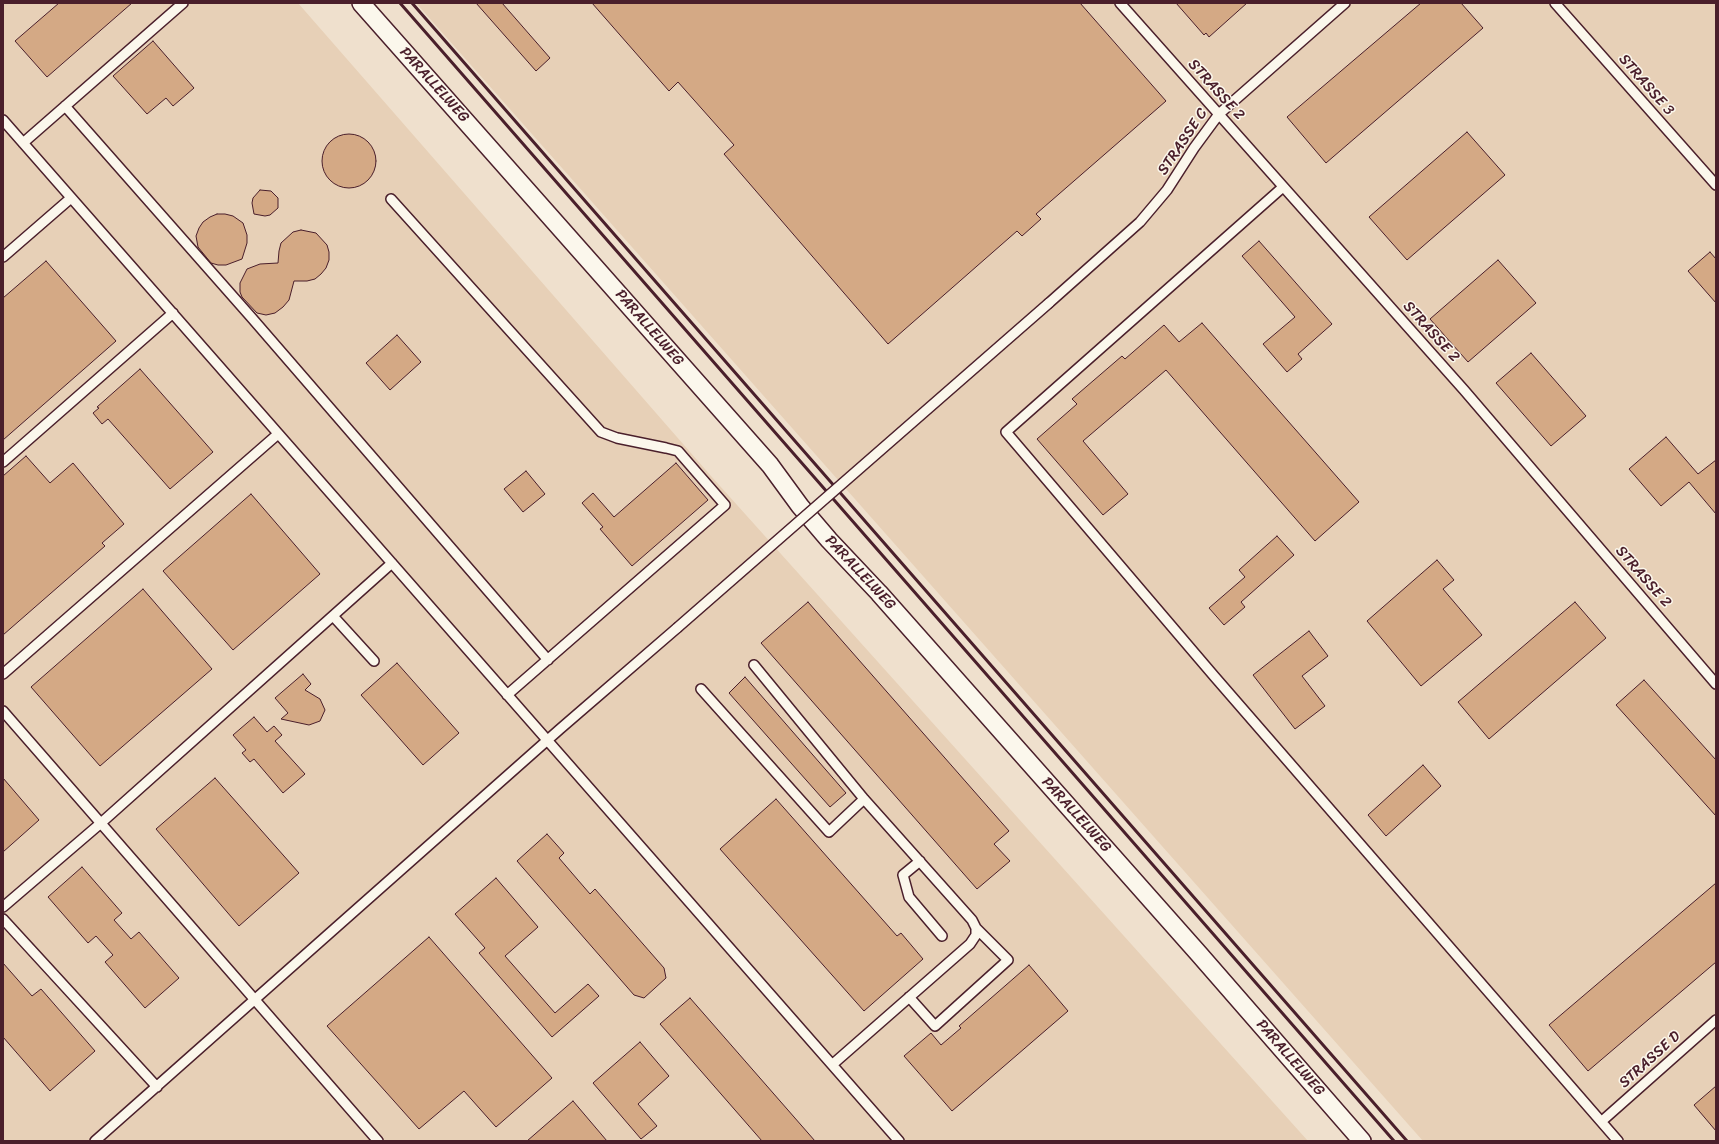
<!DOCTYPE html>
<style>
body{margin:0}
#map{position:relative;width:1719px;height:1144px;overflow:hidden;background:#efe0cd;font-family:Sriracha,sans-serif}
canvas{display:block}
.frame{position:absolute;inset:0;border:4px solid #4a1f2b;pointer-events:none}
</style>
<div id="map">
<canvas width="1719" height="1144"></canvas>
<div class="frame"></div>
</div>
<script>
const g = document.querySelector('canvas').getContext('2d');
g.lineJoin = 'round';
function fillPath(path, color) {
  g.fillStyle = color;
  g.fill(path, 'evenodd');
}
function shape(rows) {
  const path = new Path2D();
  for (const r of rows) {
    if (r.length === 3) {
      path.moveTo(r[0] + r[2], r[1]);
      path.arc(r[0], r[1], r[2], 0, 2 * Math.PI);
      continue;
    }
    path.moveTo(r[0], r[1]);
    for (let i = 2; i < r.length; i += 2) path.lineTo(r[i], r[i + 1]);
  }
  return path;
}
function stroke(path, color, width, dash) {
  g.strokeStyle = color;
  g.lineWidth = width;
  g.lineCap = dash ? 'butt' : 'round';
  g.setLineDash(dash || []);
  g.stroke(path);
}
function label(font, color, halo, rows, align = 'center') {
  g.font = font + ' Sriracha,sans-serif';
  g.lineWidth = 3;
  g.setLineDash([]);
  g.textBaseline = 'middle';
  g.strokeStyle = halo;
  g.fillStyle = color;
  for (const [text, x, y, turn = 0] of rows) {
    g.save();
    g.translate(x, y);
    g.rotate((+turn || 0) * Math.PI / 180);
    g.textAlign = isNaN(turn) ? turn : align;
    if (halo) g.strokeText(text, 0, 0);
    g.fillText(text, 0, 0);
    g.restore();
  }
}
fillPath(shape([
 [3,3,298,3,711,476,1308,1141,3,1141],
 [416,3,1716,3,1716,1141,1423,1141]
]), '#e7d0b7');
const building = shape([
 [59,3,132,3,47,77,15,41,59,3],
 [476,3,502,3,550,58,536,71,476,3],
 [592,3,1080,3,1166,101,1036,214,1041,219,1022,236,1017,231,888,344,724,154,734,145,678,82,669,91,592,3],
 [1176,3,1247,3,1209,37,1206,33,1204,35,1176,3],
 [1421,3,1461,3,1483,28,1326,163,1287,117,1421,3],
 [153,41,194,88,173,106,166,98,147,114,113,76,153,41],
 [1467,132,1505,175,1407,260,1369,217,1467,132],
 [349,161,27],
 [260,190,271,191,278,198,278,208,270,215,265,216,254,214,252,203,253,198,260,190],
 [217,214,225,214,233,216,243,223,247,235,247,243,242,259,226,265,218,265,211,263,198,247,196,236,199,228,203,222,210,217,217,214],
 [301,230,316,233,327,245,329,252,329,260,326,268,321,274,315,279,307,281,294,281,289,300,283,307,275,313,266,315,257,313,242,297,240,292,240,283,247,269,260,264,278,263,279,251,281,243,293,232,301,230],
 [1259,241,1332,324,1298,354,1302,359,1287,372,1263,344,1295,317,1242,256,1259,241],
 [1710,252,1716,259,1716,303,1688,271,1710,252],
 [1498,260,1536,303,1468,362,1430,319,1498,260],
 [46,261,116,341,3,440,3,298,46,261],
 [1202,323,1359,502,1315,541,1166,370,1083,441,1128,494,1103,515,1037,439,1077,404,1072,399,1122,356,1125,359,1164,325,1179,342,1202,323],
 [397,335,421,362,390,390,366,363,397,335],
 [1531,353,1586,416,1551,446,1496,383,1531,353],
 [140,369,213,452,170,489,108,419,102,424,93,413,99,408,97,407,140,369],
 [1666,437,1698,474,1716,460,1716,514,1689,482,1661,506,1629,469,1666,437],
 [26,456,50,483,73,463,124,524,102,543,105,546,3,635,3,476,26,456],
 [676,463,708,500,632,566,600,529,603,527,582,503,593,493,614,517,676,463],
 [526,471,545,494,523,512,504,489,526,471],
 [251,494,320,574,233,650,163,571,251,494],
 [1277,536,1294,555,1241,602,1245,607,1224,625,1209,608,1245,577,1239,570,1277,536],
 [1437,560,1454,580,1443,589,1482,635,1421,686,1367,621,1437,560],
 [143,589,212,669,100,766,31,687,143,589],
 [808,602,1009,831,994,844,1010,861,977,889,761,643,808,602],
 [1575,602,1606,638,1489,739,1458,702,1575,602],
 [1309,631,1328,656,1302,676,1325,706,1295,729,1253,675,1309,631],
 [397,663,459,733,423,765,361,695,397,663],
 [303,674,311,684,305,690,320,699,325,710,320,721,309,725,281,719,288,713,275,698,303,674],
 [745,677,846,793,830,807,729,693,745,677],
 [1644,680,1716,760,1716,816,1616,705,1644,680],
 [254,717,267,732,274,726,282,735,275,741,305,774,283,793,254,759,250,762,242,753,246,750,233,735,254,717],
 [1423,765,1441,786,1386,836,1368,815,1423,765],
 [3,778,39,820,3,852,3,778],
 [215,778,299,873,239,926,156,829,215,778],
 [776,799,897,936,901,933,923,959,864,1011,720,849,776,799],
 [547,834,564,853,559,858,590,894,595,889,664,968,666,978,644,998,634,995,517,861,547,834],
 [82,867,122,913,114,920,131,939,139,932,179,978,145,1008,105,962,113,955,96,936,88,943,48,897,82,867],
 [496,878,538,927,505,956,555,1013,588,984,599,996,552,1037,479,953,485,948,455,914,496,878],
 [1716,883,1716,962,1588,1071,1549,1025,1716,883],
 [429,937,552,1078,496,1127,464,1091,419,1129,327,1026,429,937],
 [3,963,32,996,41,989,95,1051,50,1091,3,1037,3,963],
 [1029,965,1068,1011,952,1111,904,1056,931,1033,941,1045,961,1028,959,1026,1029,965],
 [690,998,815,1141,762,1141,660,1024,690,998],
 [640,1042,669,1076,638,1104,657,1126,641,1139,593,1083,640,1042],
 [1716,1086,1716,1131,1694,1105,1716,1086],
 [573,1101,607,1141,527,1141,573,1101]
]);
fillPath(building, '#d4a985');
stroke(building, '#4a1f2b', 1);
const service = shape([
 [1120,3,1464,390,1716,684],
 [1555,3,1716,185],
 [65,106,251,317,548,660],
 [3,120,899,1141],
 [23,143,183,3],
 [1283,187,1006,432,1214,676,1618,1141],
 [391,199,601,432,617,438,666,448,678,451,725,505,507,695],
 [3,257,71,198],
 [1049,303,1140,222,1167,190,1194,148,1219,114,1345,3],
 [3,462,173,313],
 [333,616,374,661],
 [754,665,864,799,972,920,976,928,976,935,970,944,833,1064],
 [3,674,278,434],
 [701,689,829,832,864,799],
 [3,711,378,1141],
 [920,861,903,875,909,897,942,936],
 [3,907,101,823,392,563],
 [3,919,157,1087],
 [909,997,935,1026,1008,960,976,928],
 [1602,1121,1716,1020],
 [95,1141,560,729,677,628]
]);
const minor = shape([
 [361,3,770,465,800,506,829,540,879,593,1199,954,1362,1141]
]);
stroke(service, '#4a1f2b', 12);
stroke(minor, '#4a1f2b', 20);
stroke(service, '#fbf7ec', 9);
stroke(minor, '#fbf7ec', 17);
stroke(shape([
 [400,3,1394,1141],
 [412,3,1407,1141]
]), '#4a1f2b', 3);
const serviceBridge = shape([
 [677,628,1049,303]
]);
stroke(serviceBridge, '#4a1f2b', 12, []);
stroke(serviceBridge, '#fbf7ec', 9);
label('15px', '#4a1f2b', '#fbf7ec', [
 ["PARALLELWEG",434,85,48],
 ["STRASSE 3",1646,85,49],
 ["STRASSE 2",1216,90,48],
 ["STRASSE C",1183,142,-56],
 ["PARALLELWEG",649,328,49],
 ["STRASSE 2",1431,332,48],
 ["PARALLELWEG",860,573,47],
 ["STRASSE 2",1643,577,49],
 ["PARALLELWEG",1076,815,48],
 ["PARALLELWEG",1290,1058,49],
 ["STRASSE D",1650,1060,-42]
]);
</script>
